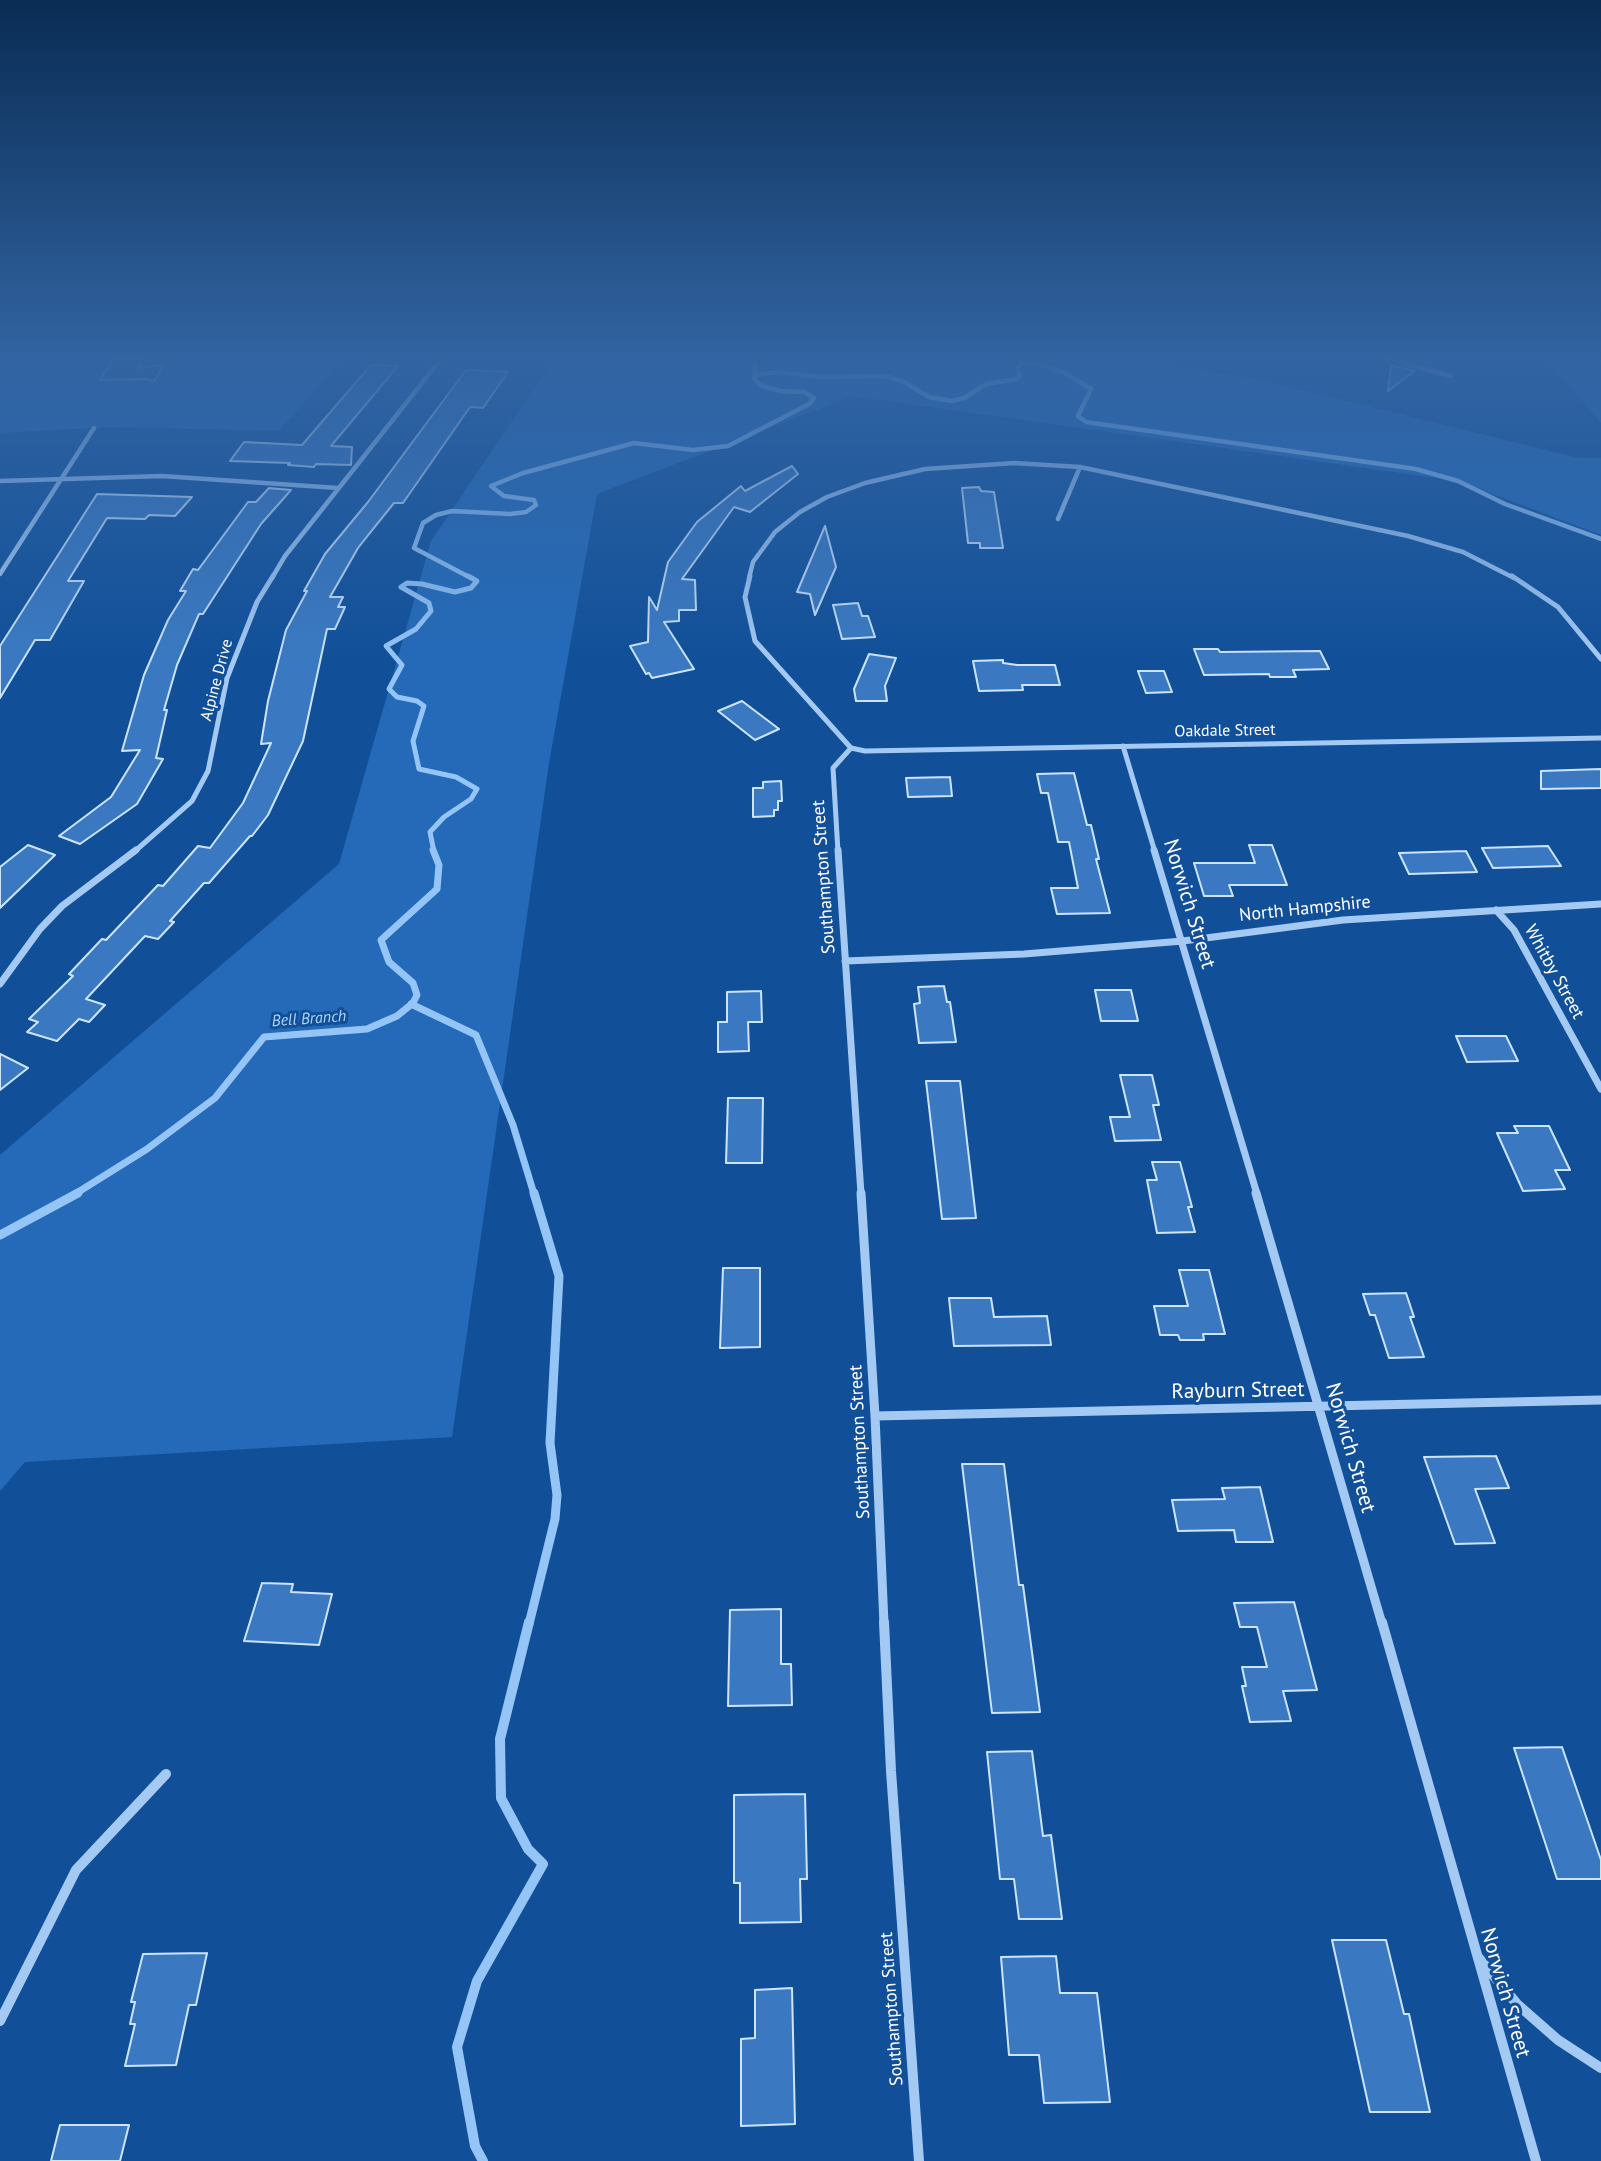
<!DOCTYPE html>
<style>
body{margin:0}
canvas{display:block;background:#115099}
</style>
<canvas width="1601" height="2161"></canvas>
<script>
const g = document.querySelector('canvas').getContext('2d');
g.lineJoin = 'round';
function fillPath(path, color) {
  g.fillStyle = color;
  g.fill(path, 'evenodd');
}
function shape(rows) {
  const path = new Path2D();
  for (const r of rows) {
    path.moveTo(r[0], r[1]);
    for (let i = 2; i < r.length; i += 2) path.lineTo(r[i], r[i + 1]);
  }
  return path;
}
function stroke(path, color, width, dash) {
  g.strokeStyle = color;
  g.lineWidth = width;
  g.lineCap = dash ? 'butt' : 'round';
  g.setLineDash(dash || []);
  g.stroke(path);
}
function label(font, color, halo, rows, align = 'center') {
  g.font = font + ' "PT Sans",sans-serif';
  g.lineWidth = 6;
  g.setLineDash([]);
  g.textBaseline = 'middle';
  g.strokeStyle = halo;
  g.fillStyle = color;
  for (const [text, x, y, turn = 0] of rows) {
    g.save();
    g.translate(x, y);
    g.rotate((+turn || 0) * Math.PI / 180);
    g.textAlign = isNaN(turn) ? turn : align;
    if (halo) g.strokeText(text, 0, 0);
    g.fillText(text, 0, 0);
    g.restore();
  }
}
fillPath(shape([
 [0,359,343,359,278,431,111,427,0,433],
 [554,359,1126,359,1256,379,1579,458,1601,458,1601,535,1458,481,853,396,597,494,549,763,452,1437,25,1462,0,1491,0,1155,339,864,431,541],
 [1542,359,1601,359,1601,423,1568,384]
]), '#246ab8');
const water = shape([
 [114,359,143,359,138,368,164,365,154,381,146,379,100,380,114,359]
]);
fillPath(water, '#2f5d92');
stroke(water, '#95c5f7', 2);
stroke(shape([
 [1598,359,1601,361],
 [755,375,778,372,820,377,885,376,902,381,929,397,952,401,964,398,986,384,1017,379,1020,376,1018,369,1021,363,1039,364,1065,373,1091,389,1078,416,1086,422,1416,469,1458,481,1505,504,1601,539],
 [471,578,414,548,423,523,436,515,452,511,510,514,526,512,536,505,534,500,504,496,491,486,523,473,634,443,693,450,728,446,809,404,814,398,804,392,780,391,760,385,754,378,755,361,752,359]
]), '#95c5f7', 4.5);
stroke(shape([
 [434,852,430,832,444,817,471,799,477,789,456,777,419,769,413,741,424,706,417,701,397,697,389,689,402,665,386,646,416,629,431,611,429,603,401,587,407,583,422,584,455,592,471,588,477,581,468,576]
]), '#95c5f7', 5);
stroke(shape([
 [411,1004,476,1035,513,1125,534,1194],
 [75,1194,147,1149,215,1098,264,1037,367,1029,397,1016,413,1003,417,995,413,983,389,962,381,940,437,889,439,865,433,850]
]), '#95c5f7', 7);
stroke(shape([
 [0,1235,78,1193],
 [529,1624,555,1519,557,1495,550,1443,559,1276,534,1193]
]), '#95c5f7', 9);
stroke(shape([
 [483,2161,475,2146,457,2047,477,1981,543,1864,528,1849,501,1798,500,1739,529,1622]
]), '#95c5f7', 10);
const building = shape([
 [374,365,398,366,331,446,352,447,351,465,316,464,314,467,288,465,290,463,230,461,244,442,302,445,370,366,374,365],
 [1391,365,1414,371,1388,391,1391,365],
 [466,370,508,372,483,408,470,407,403,503,394,503,373,529,358,548,330,597,343,597,338,607,345,607,335,629,327,629,303,741,268,815,252,836,250,836,209,883,204,883,170,921,174,922,158,939,145,936,86,999,105,1005,89,1022,79,1019,57,1041,27,1032,38,1022,29,1019,73,976,69,974,102,939,106,940,158,885,163,886,198,846,210,848,243,803,271,743,261,744,268,701,286,630,307,591,304,591,325,554,368,502,466,370],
 [792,466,798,474,750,512,734,507,682,579,695,580,696,610,679,610,679,621,664,622,694,669,652,678,649,673,646,674,630,646,648,642,649,597,657,610,668,562,697,522,741,486,745,491,792,466],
 [979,487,981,491,994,492,1003,548,980,548,980,543,968,543,962,488,979,487],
 [269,488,291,490,261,524,203,614,199,614,177,665,164,710,167,710,156,758,163,759,137,804,80,844,59,836,111,797,140,750,122,751,144,675,168,620,186,591,180,591,193,569,198,570,248,502,256,502,269,488],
 [97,494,192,497,175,516,149,515,145,519,107,518,68,581,84,581,50,640,35,640,0,698,0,646,97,494],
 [825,526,836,567,815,615,810,594,797,592,825,526],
 [858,603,862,616,868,616,875,637,842,639,833,605,858,603],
 [1194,649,1218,649,1220,652,1320,651,1329,669,1293,670,1296,677,1270,677,1269,674,1204,675,1194,649],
 [869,654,896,658,885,686,887,701,856,701,854,689,869,654],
 [1003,660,1003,663,1017,665,1055,665,1060,685,1022,685,1023,690,979,691,973,661,1003,660],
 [1138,671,1164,671,1172,692,1146,693,1138,671],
 [742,701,779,729,755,740,718,711,742,701],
 [1601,769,1601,788,1541,789,1541,771,1601,769],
 [1074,773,1087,825,1091,825,1099,859,1096,859,1110,913,1057,914,1051,888,1078,888,1069,842,1058,842,1048,793,1041,793,1037,774,1074,773],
 [950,777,952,796,908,797,906,778,950,777],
 [781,781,782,801,778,801,778,810,774,810,774,816,753,817,753,788,763,788,763,782,781,781],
 [28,845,55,855,0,908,0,867,28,845],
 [1249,845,1272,845,1287,885,1229,885,1233,896,1204,896,1194,863,1255,863,1249,845],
 [1548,846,1561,866,1493,868,1482,848,1548,846],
 [1466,851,1477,872,1409,874,1399,853,1466,851],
 [944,986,947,1002,950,1002,956,1042,919,1043,914,1004,920,1003,918,987,944,986],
 [1095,990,1131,990,1138,1021,1101,1021,1095,990],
 [761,991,762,1022,748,1022,749,1051,718,1052,718,1022,727,1022,727,992,761,991],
 [1456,1036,1506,1036,1518,1061,1467,1062,1456,1036],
 [0,1054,28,1068,0,1090,0,1054],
 [1120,1075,1152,1075,1159,1105,1153,1105,1161,1140,1115,1141,1110,1117,1130,1117,1120,1075],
 [926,1081,960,1081,976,1218,942,1219,926,1081],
 [728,1098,763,1098,762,1163,726,1163,728,1098],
 [1514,1126,1549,1126,1570,1170,1555,1170,1565,1189,1523,1191,1497,1133,1518,1133,1514,1126],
 [1152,1162,1180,1162,1192,1207,1188,1207,1195,1232,1157,1233,1147,1180,1157,1180,1152,1162],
 [723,1268,760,1268,760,1347,720,1348,723,1268],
 [1179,1270,1209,1270,1225,1334,1203,1334,1204,1340,1180,1340,1178,1335,1160,1335,1154,1306,1188,1306,1179,1270],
 [1406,1293,1414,1317,1410,1317,1424,1357,1389,1358,1375,1315,1370,1315,1363,1294,1406,1293],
 [949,1298,991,1298,994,1317,1047,1316,1051,1345,954,1346,949,1298],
 [1496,1456,1509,1488,1475,1489,1495,1543,1455,1544,1424,1457,1496,1456],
 [962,1464,1004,1464,1019,1585,1023,1585,1040,1712,992,1713,962,1464],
 [1260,1487,1273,1542,1236,1542,1234,1530,1178,1531,1172,1500,1225,1499,1222,1488,1260,1487],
 [262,1583,293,1584,291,1592,332,1594,319,1645,244,1641,262,1583],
 [1294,1602,1317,1690,1283,1691,1291,1721,1250,1722,1242,1686,1246,1686,1242,1667,1267,1667,1257,1627,1240,1627,1234,1603,1294,1602],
 [781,1609,781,1664,791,1664,792,1705,728,1706,730,1610,781,1609],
 [1562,1747,1601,1860,1601,1879,1557,1879,1514,1748,1562,1747],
 [1032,1751,1043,1836,1051,1835,1062,1919,1019,1919,1014,1879,1000,1879,987,1752,1032,1751],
 [805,1794,807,1879,800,1879,801,1922,740,1923,740,1883,734,1883,734,1795,805,1794],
 [1332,1940,1386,1940,1404,2014,1409,2014,1430,2112,1370,2112,1332,1940],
 [207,1953,196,2005,189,2005,176,2065,125,2066,135,2024,130,2024,135,2002,131,2002,143,1954,207,1953],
 [1056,1956,1060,1993,1097,1993,1110,2102,1044,2103,1039,2055,1009,2055,1001,1957,1056,1956],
 [792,1988,795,2124,741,2126,741,2039,755,2038,755,1990,792,1988],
 [60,2125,129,2125,120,2161,51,2161,60,2125]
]);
fillPath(building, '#3a79c1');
stroke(building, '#cce4fe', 2);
stroke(shape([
 [1388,359,1451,376],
 [0,481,162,476,338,488],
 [1058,519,1080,467],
 [0,574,94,428],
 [272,578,285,556,441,359],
 [749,578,753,562,775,532,800,512,827,497,865,483,925,469,1014,463,1080,467,1408,536,1463,552,1514,578]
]), '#a4caf4', 4.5);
stroke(shape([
 [750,576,745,597,755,641,851,748,833,768,838,852],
 [1512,576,1558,607,1601,659],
 [1123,746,1155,852],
 [851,748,865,751,1601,738],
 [134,852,192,801,208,771,227,678,257,602,273,576]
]), '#a4caf4', 5);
stroke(shape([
 [838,850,861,1194],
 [1154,850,1257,1194],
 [1496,910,1514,930,1601,1089],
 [845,961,1024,954,1183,941,1343,920,1601,904],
 [0,984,40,929,62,906,136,850]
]), '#a4caf4', 7);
stroke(shape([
 [861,1193,875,1416,884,1624],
 [1256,1193,1382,1624],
 [875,1416,1601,1400]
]), '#a4caf4', 9);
stroke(shape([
 [884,1622,891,1771,919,2161],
 [1382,1622,1536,2161],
 [1478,1957,1517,2004,1558,2040,1601,2068],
 [0,2021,76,1870,166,1774]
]), '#a4caf4', 10);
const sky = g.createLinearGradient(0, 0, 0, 661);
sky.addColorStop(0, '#092c54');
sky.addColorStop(0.54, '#3264a2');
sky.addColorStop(1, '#3264a200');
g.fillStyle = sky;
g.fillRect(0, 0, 1601, 661);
label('16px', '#fff', '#115099', [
 ["Alpine Drive",217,680,-75],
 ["Oakdale Street",1225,731,-1]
]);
label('italic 16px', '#b0d4fa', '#115099', [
 ["Bell Branch",309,1019,-4]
]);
label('18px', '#fff', '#115099', [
 ["Southampton Street",824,877,-94],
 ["North Hampshire",1305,909,-6],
 ["Whitby Street",1554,972,61],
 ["Southampton Street",860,1442,-93],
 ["Southampton Street",892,2009,-94]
]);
label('21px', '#fff', '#115099', [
 ["Norwich Street",1189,904,73],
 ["Rayburn Street",1238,1391,-1],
 ["Norwich Street",1350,1448,74],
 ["Norwich Street",1505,1993,74]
]);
</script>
